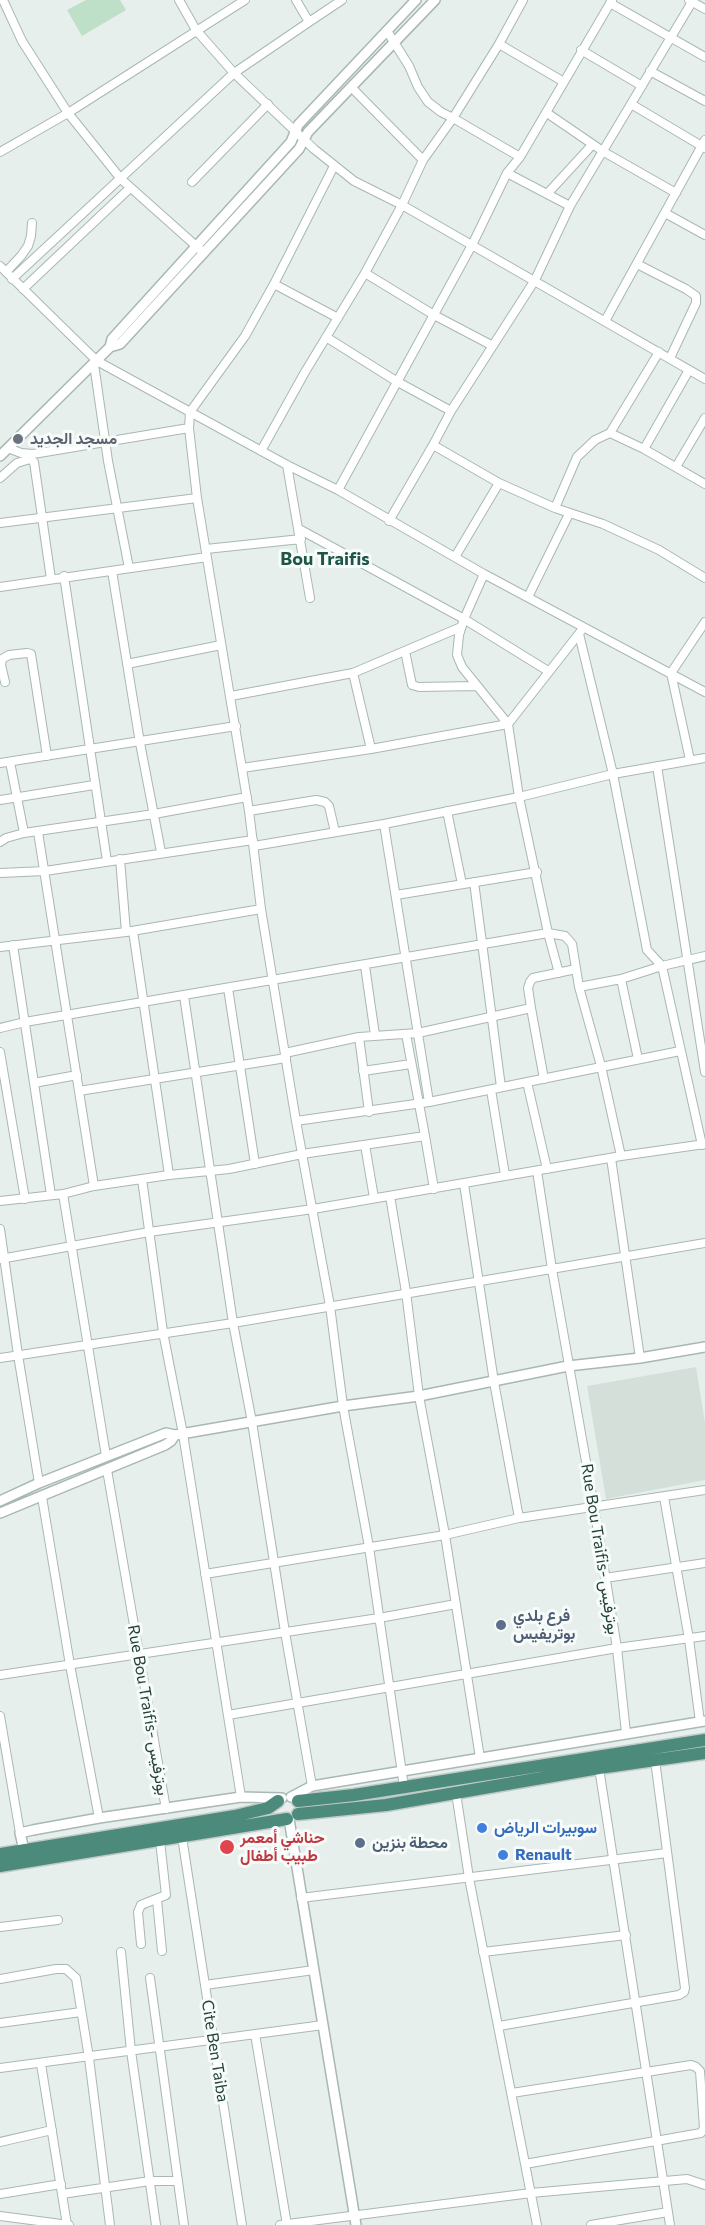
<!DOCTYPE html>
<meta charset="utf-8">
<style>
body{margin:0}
canvas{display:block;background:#e6efeb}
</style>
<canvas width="705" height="2225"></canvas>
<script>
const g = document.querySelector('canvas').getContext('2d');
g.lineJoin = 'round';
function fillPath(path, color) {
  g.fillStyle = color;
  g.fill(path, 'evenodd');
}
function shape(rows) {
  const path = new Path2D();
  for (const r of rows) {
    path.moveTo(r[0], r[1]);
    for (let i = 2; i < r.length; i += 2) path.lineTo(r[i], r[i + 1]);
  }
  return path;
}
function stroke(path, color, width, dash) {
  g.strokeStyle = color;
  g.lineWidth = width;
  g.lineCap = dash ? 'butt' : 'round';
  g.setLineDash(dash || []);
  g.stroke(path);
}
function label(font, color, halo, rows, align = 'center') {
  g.font = font + ' Commissioner,Vazirmatn,sans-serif';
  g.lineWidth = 6;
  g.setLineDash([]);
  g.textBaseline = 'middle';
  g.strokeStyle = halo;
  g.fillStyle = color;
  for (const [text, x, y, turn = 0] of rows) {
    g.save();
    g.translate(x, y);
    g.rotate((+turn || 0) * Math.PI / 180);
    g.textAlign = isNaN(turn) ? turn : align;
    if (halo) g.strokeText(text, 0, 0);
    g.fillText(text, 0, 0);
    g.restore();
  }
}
fillPath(shape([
 [696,1367,705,1423,705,1480,606,1499,587,1386]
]), '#d4dfda');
fillPath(shape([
 [86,0,120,0,126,10,82,36,67,10]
]), '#bfe0c8');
const minor = shape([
 [3,0,22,41,68,113,121,179,204,253],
 [179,0,196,30,234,73,314,149,354,181,402,205,705,379],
 [689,0,705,9],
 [610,3,705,57],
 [309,22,342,0],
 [387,31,409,66,418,87,428,102,441,112,453,118,499,44,523,0],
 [499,44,564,82],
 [581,50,642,86],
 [650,71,705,101],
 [631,104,705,148],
 [547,113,604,152,676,193],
 [0,152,68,113,245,0],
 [520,157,612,0],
 [334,166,274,284,338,318],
 [192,182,268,104],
 [548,193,592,145],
 [570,206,692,2],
 [665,213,705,235],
 [637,264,686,289,696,296,696,303,670,358],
 [0,266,97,361,287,465,338,490,484,574,705,692],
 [6,272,21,256,28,246,31,236,32,223],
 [365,273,434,315,493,346],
 [12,279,234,73,309,22,296,0],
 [274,284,245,336,190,412,189,428,197,498,249,811,261,909,296,1121,330,1306,343,1406,369,1547,404,1787],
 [23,289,130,188],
 [605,321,705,140],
 [326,337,396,381,451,411],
 [94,364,108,461,129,568],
 [610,433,659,352],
 [433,445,451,411,535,280,570,206,507,173],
 [8,448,21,453,33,454,189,428],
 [644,449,689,370],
 [261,451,305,372,365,273,402,205,423,160,351,87],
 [287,465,310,598],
 [676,467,705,418],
 [0,478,17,463,30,459,34,462,51,579],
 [705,484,644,449,610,433,595,440,577,457,555,508,603,524,659,550,705,578],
 [338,490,472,245,507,173,520,157,453,118,423,160],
 [389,521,433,445,499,483,555,508],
 [0,523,197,498],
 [299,529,464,619,548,671],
 [206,549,301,539],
 [455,557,499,483],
 [112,571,140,743,161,852],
 [484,574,464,619,459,635,457,655,462,667,508,724,519,797,548,933,559,973],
 [64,576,107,861],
 [0,587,207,557],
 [528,597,569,514],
 [579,634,613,774,647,950,662,966,702,1145],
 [405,651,412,685,419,687,476,686],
 [127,664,221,645],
 [353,673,371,749],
 [5,682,1,665,2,659,9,655,27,653,31,654,47,756],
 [231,696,353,673,461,627],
 [508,724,581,631],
 [690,760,671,673,705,622],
 [10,762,24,833],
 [0,763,236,726],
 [657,766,705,1072],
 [242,768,371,749,508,724],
 [0,800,94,785],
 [249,811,316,800,325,802,329,806,335,832],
 [447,811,462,884],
 [384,824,429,1102],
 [38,832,94,1186],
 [0,842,6,838,24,833,154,814,247,797],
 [254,846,384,824,519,797,613,774,705,758],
 [120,859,126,932],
 [0,873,45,871,253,840],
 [474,882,501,1087],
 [396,895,537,872],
 [133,931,169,1175],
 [13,945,51,1195],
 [0,947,126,932,261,909],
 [365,966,375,1035],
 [621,979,638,1059],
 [579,987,621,979,662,966,705,956],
 [228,988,255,1164],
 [184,996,233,1323,252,1422,285,1632,312,1786],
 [0,1028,25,1022,548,933,565,936,572,944,579,987,601,1066,621,1156],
 [0,1052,25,1199],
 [285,1053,359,1037],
 [363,1071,411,1064],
 [544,1079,531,1008,528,988,530,982,533,978,576,969],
 [527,1082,547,1169],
 [34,1083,77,1075],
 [491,1090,505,1175],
 [79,1091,286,1058],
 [369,1112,359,1037,418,1033,531,1008],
 [296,1121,429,1102,680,1051],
 [425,1136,434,1189],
 [365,1145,374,1198],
 [611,1158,640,1358],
 [537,1171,552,1269,594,1507,617,1648,626,1733],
 [142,1179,163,1332,183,1434,241,1797],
 [464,1184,494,1382,519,1518],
 [63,1194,106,1456],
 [390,1196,406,1292,419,1396,445,1535,480,1758],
 [0,1201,63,1194,94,1186,169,1175,229,1169,302,1154,425,1136,406,1034],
 [0,1229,18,1355,39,1483],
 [0,1259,149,1232,313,1209,621,1156,705,1144],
 [0,1358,233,1323,705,1243],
 [107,1470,166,1809],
 [42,1497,70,1665,99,1818],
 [664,1497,689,1639,700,1722],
 [205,1574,445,1535,519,1518,705,1490],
 [605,1578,705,1563],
 [0,1675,379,1618,456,1604],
 [228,1715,617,1648,705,1636],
 [0,1716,20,1833],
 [599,1768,670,2225],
 [456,1793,469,1878,537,2225],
 [182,1837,205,1985],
 [301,1898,667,1853],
 [157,1900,162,1951],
 [0,1927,58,1920],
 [141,1944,138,1912,141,1905,166,1895,160,1841],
 [121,1952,131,2051,156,2225],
 [483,1952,626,1935],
 [150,1978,184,2225],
 [0,1979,56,1969,66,1969,76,1978,89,2058,110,2225],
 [0,2023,81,2012],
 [499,2026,679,1995,684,1992,685,1988,655,1760],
 [255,2034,287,2225],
 [41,2064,67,2225],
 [0,2068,323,2025],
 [512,2093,691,2065,696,2067,700,2071,704,2128,701,2133,525,2164],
 [0,2142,52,2130],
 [0,2194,61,2184],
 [62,2194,150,2181,177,2181],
 [0,2216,69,2225],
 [242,2225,205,1985,314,1970],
 [280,2225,531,2193,687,2179,705,2185],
 [591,2225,668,2212]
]);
const tertiary = shape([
 [110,347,112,339,291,142,298,125,416,0],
 [0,456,110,347,120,344,299,149,308,132,435,0],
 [0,1501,39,1483,166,1433,175,1435,343,1406,419,1396,568,1366,640,1358,705,1347],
 [0,1513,165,1445,171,1441,175,1435],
 [291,1797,312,1786,705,1721],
 [289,1819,356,2225],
 [24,1850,20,1833,33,1830,99,1818,241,1797,282,1798]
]);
const trunk = shape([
 [298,1801,354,1795,705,1740],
 [298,1814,386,1805,599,1768,705,1753],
 [0,1854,235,1816,268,1808,278,1801],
 [0,1866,287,1819]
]);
stroke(minor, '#a8b8b2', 10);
stroke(tertiary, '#a8b8b2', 12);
stroke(trunk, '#c2cac8', 15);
stroke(minor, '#fff', 8);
stroke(tertiary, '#fff', 9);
stroke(trunk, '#4c8a7c', 12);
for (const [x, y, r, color] of [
 [18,439,6,"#6b7280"],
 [501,1625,6,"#5c6f8a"],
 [482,1828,6,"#3f7fe0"],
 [360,1843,6,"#5c6f8a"],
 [227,1847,8,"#e0444e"],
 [503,1855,6,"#3f7fe0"]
]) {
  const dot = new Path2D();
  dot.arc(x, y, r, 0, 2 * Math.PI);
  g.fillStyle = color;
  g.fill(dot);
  stroke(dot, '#f7fbf9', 2);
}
label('bold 16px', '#5b616d', '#f7fbf9', [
 ["مسجد الجديد",30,439]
], 'left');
label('16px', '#24423a', '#f7fbf9', [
 ["Rue Bou Traifis- بوترفيس",600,1549,81],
 ["Rue Bou Traifis- بوترفيس",148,1710,80],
 ["Cite Ben Taiba",215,2051,81]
]);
label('bold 16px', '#4e5e75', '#f7fbf9', [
 ["فرع بلدي",513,1616],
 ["بوتريفيس",513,1634],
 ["محطة بنزين",372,1843]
], 'left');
label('bold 16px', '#366cbe', '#f7fbf9', [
 ["سوبيرات الرياض",494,1828],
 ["Renault",515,1855]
], 'left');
label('bold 16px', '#be3a42', '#f7fbf9', [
 ["حناشي أمعمر",240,1838],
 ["طبيب أطفال",240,1856]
], 'left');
label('bold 18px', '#1f5548', '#f7fbf9', [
 ["Bou Traifis",325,559]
]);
</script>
